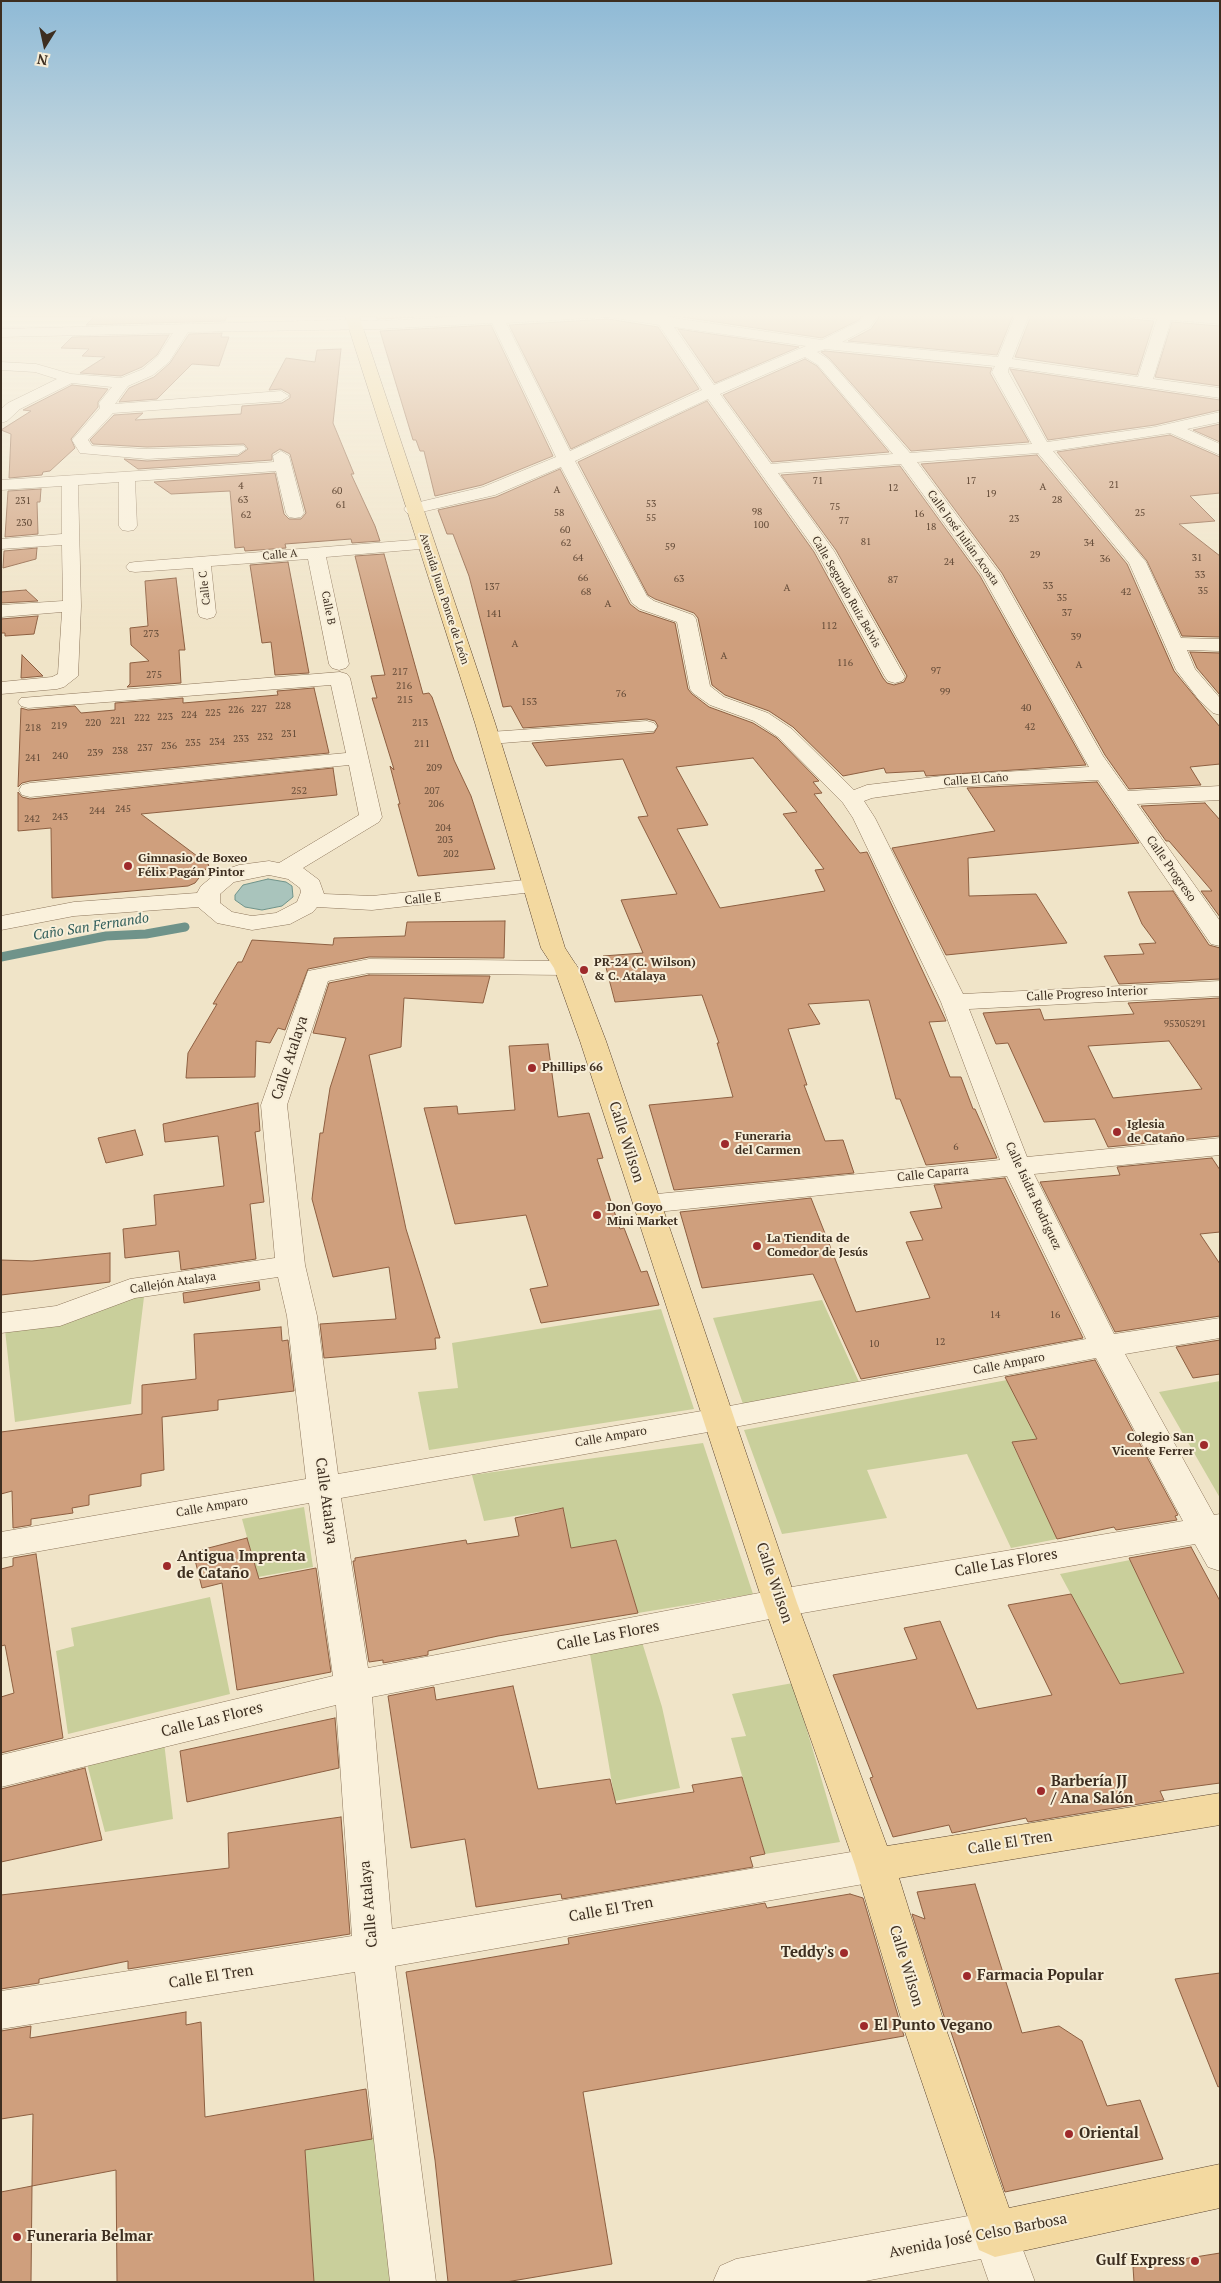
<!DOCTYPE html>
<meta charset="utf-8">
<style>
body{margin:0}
#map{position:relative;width:1221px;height:2283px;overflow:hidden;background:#f0e4c8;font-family:"PT Serif",serif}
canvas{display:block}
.frame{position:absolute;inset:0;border:2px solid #3d2e20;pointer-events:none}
.north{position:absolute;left:20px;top:20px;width:50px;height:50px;-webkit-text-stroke:4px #f7eed8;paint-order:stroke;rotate:190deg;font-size:14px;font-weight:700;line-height:20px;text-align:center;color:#3d2e20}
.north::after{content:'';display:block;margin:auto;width:18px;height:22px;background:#3d2e20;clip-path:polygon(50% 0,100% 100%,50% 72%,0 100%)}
</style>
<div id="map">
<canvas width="1221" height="2283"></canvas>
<div class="frame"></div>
<div class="north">N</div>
</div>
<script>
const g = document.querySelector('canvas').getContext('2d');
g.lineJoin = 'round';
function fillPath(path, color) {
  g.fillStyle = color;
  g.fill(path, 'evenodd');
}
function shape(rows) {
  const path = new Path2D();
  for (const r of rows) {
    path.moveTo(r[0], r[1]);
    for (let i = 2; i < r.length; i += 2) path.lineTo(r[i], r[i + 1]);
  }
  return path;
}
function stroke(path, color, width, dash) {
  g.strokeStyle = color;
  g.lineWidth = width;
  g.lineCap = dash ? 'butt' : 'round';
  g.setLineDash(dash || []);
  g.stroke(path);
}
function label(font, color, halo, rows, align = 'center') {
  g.font = font + ' "PT Serif",serif';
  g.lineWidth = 4;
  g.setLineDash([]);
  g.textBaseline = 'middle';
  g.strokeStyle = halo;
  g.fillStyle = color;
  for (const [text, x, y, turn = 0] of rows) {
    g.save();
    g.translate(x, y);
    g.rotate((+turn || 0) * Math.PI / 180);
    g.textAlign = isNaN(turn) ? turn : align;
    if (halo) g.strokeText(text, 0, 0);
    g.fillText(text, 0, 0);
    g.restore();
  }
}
fillPath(shape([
 [134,1296,144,1297,131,1404,15,1422,5,1330],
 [822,1300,859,1382,743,1404,713,1318],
 [661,1309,694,1409,429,1450,418,1392,458,1388,452,1343],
 [1007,1380,1037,1439,1012,1443,1057,1539,1011,1548,967,1454,867,1470,887,1518,782,1534,744,1430],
 [1220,1381,1220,1498,1159,1392],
 [703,1443,753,1594,638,1613,616,1540,571,1548,563,1508,484,1521,472,1475],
 [304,1507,313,1567,258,1577,242,1519],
 [1130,1560,1184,1673,1119,1684,1060,1574],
 [210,1597,230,1694,68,1734,56,1651,74,1646,71,1628],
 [642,1642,662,1707,680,1788,615,1801,590,1654],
 [793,1683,840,1842,765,1854,731,1738,746,1736,732,1694],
 [164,1742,173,1819,105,1832,86,1760],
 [380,2137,392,2282,314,2282,305,2150]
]), '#c9cf9b');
const water = shape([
 [268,879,286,882,292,886,293,897,282,906,262,910,245,907,235,900,235,895,243,885,268,879]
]);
fillPath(water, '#a9c4bc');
stroke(water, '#6f938a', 1);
stroke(shape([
 [1,957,106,936,146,934,185,927]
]), '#6f938a', 9);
const building = shape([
 [150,313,228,313,225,321,86,325,96,315,150,313],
 [403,313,485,313,380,319,377,319,376,314,403,313],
 [667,313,864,313,859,320,822,338,669,315,667,313],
 [882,313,1014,313,997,355,848,341,871,329,882,313],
 [1032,313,1123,313,1132,319,1154,321,1137,375,1015,357,1032,313],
 [608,319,658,327,699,389,571,449,509,325,608,319],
 [1172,322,1220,326,1220,386,1155,377,1172,322],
 [491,325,553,456,482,485,435,496,424,451,420,451,416,440,413,440,380,331,491,325],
 [678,329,799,347,715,383,678,329],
 [222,333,221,337,229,337,219,366,192,364,157,399,119,402,129,388,154,377,170,363,189,334,222,333],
 [169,335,157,355,142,367,121,376,80,373,105,357,82,356,89,349,61,348,72,337,169,335],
 [341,349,333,423,354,474,351,474,375,526,380,541,352,543,351,539,285,544,286,548,245,551,244,547,235,548,230,491,171,494,154,482,275,473,284,514,289,519,301,519,306,513,290,454,280,449,272,454,272,460,138,469,124,459,147,461,238,456,248,449,244,444,147,447,93,444,90,440,114,415,143,413,135,420,241,414,242,406,282,403,290,398,290,394,281,389,269,390,286,358,315,362,317,350,341,349],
 [825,351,992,368,990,373,1029,442,911,451,829,358,821,352,825,351],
 [805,359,817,366,889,452,772,462,723,395,805,359],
 [1010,369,1220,400,1220,410,1155,425,1048,440,1010,369],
 [72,385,108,389,98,402,98,407,71,439,75,448,50,471,43,472,42,475,9,478,11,434,1,430,31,411,23,410,72,385],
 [707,401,814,552,883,678,887,683,894,685,904,682,907,676,836,550,781,475,900,466,980,576,1086,765,926,776,924,771,886,773,884,768,843,776,793,727,769,711,725,695,712,685,698,618,694,613,655,599,648,595,578,462,707,401],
 [1220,424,1220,442,1193,430,1220,424],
 [1170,435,1220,457,1220,493,1190,496,1215,521,1179,524,1220,556,1220,637,1182,636,1147,561,1057,452,1170,435],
 [1037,455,1127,564,1174,671,1220,727,1220,764,1190,767,1201,785,1129,789,1105,755,1002,573,921,464,1037,455],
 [560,469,630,604,639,611,675,623,688,689,692,694,709,707,753,723,777,738,819,781,813,782,822,793,814,794,860,853,867,852,946,1021,929,1022,950,1077,961,1077,973,1109,975,1109,997,1158,926,1165,900,1099,896,1099,869,1000,808,1004,820,1024,788,1029,807,1085,804,1085,825,1141,843,1140,854,1173,674,1190,649,1105,733,1097,717,1043,719,1043,702,995,615,1002,603,956,643,953,621,900,677,894,638,817,648,816,623,759,546,766,532,743,654,733,658,726,655,721,647,719,523,728,511,706,503,707,469,576,453,534,447,534,438,510,496,497,560,469],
 [753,758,797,812,783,814,824,869,815,870,825,891,720,908,677,829,708,825,676,767,753,758],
 [41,489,40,502,37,502,38,534,5,537,8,491,41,489],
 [37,548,36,559,3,568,4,551,37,548],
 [384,554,423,694,429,693,432,697,454,760,471,796,495,869,418,876,398,804,400,804,390,766,394,770,393,766,372,698,377,698,371,676,385,675,355,556,384,554],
 [288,562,309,673,275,675,271,642,262,643,250,565,288,562],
 [176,578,185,650,179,650,181,683,127,687,130,684,130,663,149,661,131,645,130,628,148,626,145,581,176,578],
 [26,590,38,601,1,603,1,592,26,590],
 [38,616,34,634,5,636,5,633,1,633,1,619,38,616],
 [1190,652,1220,653,1220,695,1197,668,1190,652],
 [22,655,43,676,21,678,22,655],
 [314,688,329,753,30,781,22,783,18,787,21,708,28,710,75,706,81,713,115,710,115,703,183,698,183,703,278,695,277,691,314,688],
 [333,768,337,795,141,814,209,865,195,883,188,886,52,898,51,828,18,831,18,792,22,797,30,799,333,768],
 [1097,782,1139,843,968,858,969,896,1036,894,1067,943,946,955,892,848,995,831,967,788,1097,782],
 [1205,803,1220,820,1220,917,1201,891,1212,891,1169,841,1166,841,1141,806,1205,803],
 [1173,891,1209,945,1220,948,1220,979,1119,984,1104,956,1144,954,1139,944,1156,943,1142,924,1128,892,1173,891],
 [505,921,504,958,369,957,308,969,285,1030,278,1028,270,1043,256,1041,255,1077,186,1078,188,1053,217,1004,213,1004,238,962,242,962,252,940,333,945,334,938,405,936,407,922,505,921],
 [369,975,490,976,483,1003,404,998,401,1047,369,1055,406,1229,440,1338,435,1338,436,1349,324,1358,320,1324,396,1319,389,1267,333,1277,312,1199,320,1133,323,1133,330,1088,346,1038,313,1033,329,983,369,975],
 [1220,998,1220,1136,1108,1147,1095,1119,1044,1122,1008,1043,996,1044,983,1013,1040,1009,1044,1020,1134,1014,1128,1003,1220,998],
 [1169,1041,1202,1089,1113,1098,1088,1046,1169,1041],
 [548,1044,558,1117,589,1113,603,1158,597,1159,620,1229,624,1228,641,1272,647,1271,659,1305,541,1323,530,1289,548,1286,526,1215,455,1224,424,1108,457,1106,458,1114,515,1110,509,1046,548,1044],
 [258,1103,260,1131,255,1132,264,1202,250,1204,256,1259,181,1270,179,1251,125,1258,123,1229,156,1225,154,1195,224,1186,218,1136,165,1142,163,1124,258,1103],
 [135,1130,143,1155,106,1163,98,1138,135,1130],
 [1212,1158,1220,1170,1220,1232,1200,1234,1220,1264,1220,1316,1115,1332,1040,1182,1120,1175,1117,1167,1212,1158],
 [1005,1178,1083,1338,861,1379,813,1274,702,1288,680,1212,811,1198,856,1312,930,1298,906,1242,923,1240,910,1212,942,1208,934,1185,1005,1178],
 [110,1253,110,1282,1,1295,1,1260,32,1261,110,1253],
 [259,1282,260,1290,184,1303,183,1293,259,1282],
 [281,1327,282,1341,288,1340,294,1391,218,1400,218,1410,162,1417,164,1470,141,1474,141,1486,89,1495,89,1505,72,1508,73,1513,31,1519,31,1525,13,1528,12,1491,1,1494,1,1432,142,1414,142,1385,196,1379,194,1334,281,1327],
 [1220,1340,1220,1374,1193,1378,1176,1347,1220,1340],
 [1095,1360,1178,1515,1175,1516,1177,1520,1116,1530,1114,1527,1057,1539,1012,1442,1037,1439,1005,1377,1095,1360],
 [563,1508,571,1548,616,1540,638,1613,498,1636,428,1651,428,1655,383,1663,383,1660,369,1662,353,1561,355,1561,355,1558,466,1540,467,1544,519,1536,515,1518,563,1508],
 [247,1538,259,1579,316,1568,331,1672,237,1690,222,1583,202,1588,193,1552,247,1538],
 [1191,1547,1220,1601,1220,1783,1160,1791,1164,1800,1028,1822,1026,1818,952,1833,949,1825,893,1837,870,1778,873,1777,833,1675,917,1659,904,1628,940,1621,977,1709,1052,1695,1008,1605,1071,1594,1120,1684,1184,1673,1129,1558,1191,1547],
 [36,1554,63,1738,1,1753,1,1697,14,1693,5,1645,1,1646,1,1569,13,1566,13,1558,36,1554],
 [513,1686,538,1789,610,1779,616,1804,694,1792,692,1785,742,1777,765,1854,750,1857,753,1867,562,1899,561,1894,476,1907,465,1839,411,1848,388,1696,434,1687,436,1700,513,1686],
 [335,1718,339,1768,187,1802,180,1751,335,1718],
 [85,1768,102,1840,1,1862,1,1789,85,1768],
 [341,1817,350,1934,128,1969,128,1961,39,1979,39,1983,1,1989,1,1895,229,1868,228,1833,341,1817],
 [975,1884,1022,2033,1059,2026,1082,2041,1107,2106,1140,2100,1163,2159,1005,2192,950,2029,948,2029,912,1914,925,1919,917,1892,975,1884],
 [850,1894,863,1898,904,2036,583,2092,612,2264,506,2282,448,2282,435,2160,406,1972,569,1944,568,1938,765,1903,767,1908,850,1894],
 [1220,1973,1220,2086,1218,2087,1175,1979,1220,1973],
 [186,2012,186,2025,201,2022,205,2117,366,2089,372,2139,305,2150,314,2282,117,2282,116,2170,32,2186,33,2114,1,2119,1,2031,31,2026,30,2038,186,2012],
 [32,2186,31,2282,1,2282,1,2192,32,2186],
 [1220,2253,1220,2282,1134,2282,1133,2267,1220,2253]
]);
fillPath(building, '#cf9f7d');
stroke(building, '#8d5f41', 1);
const minor = shape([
 [487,313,636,313,652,315,651,313,665,313,668,317,822,340,860,321,866,313,880,313,870,327,842,342,998,357,1016,313,1030,313,1012,359,1138,377,1157,319,1132,317,1125,313,1182,313,1220,316,1220,324,1171,320,1153,379,1220,388,1220,398,1009,367,1008,372,1047,442,1155,427,1220,412,1220,422,1187,429,1220,444,1220,455,1170,433,1053,451,1146,562,1181,638,1220,639,1220,651,1187,650,1195,669,1220,698,1220,715,1213,713,1199,700,1176,670,1129,563,1038,453,917,462,1000,574,1103,756,1128,791,1220,786,1220,800,1137,804,1220,921,1220,946,1211,944,1098,780,950,787,872,798,864,801,875,818,963,994,1220,981,1220,996,969,1009,1027,1157,1220,1138,1220,1155,1034,1174,1114,1334,1220,1318,1220,1338,1125,1354,1214,1515,1220,1514,1220,1571,1208,1567,1195,1544,780,1617,372,1697,392,1929,875,1848,889,1853,895,1865,889,1877,875,1882,395,1966,436,2282,390,2282,355,1972,1,2029,1,1991,352,1936,336,1705,1,1787,1,1755,333,1676,309,1503,1,1558,1,1532,306,1479,287,1316,278,1277,135,1298,60,1326,1,1333,1,1313,56,1306,130,1279,275,1258,261,1105,308,971,369,959,566,961,575,963,578,968,575,973,566,975,369,973,328,981,287,1105,305,1265,317,1316,338,1474,719,1408,1086,1339,1007,1176,647,1213,637,1210,633,1204,637,1198,647,1195,1000,1160,941,1002,853,818,843,803,778,737,754,721,710,705,693,693,690,689,677,622,640,609,632,603,561,467,495,495,413,514,407,513,404,509,407,505,483,487,556,457,492,323,380,329,188,332,169,362,153,375,128,386,115,404,281,391,289,396,281,401,113,413,88,440,92,446,147,449,244,446,246,449,238,454,147,459,80,453,72,440,100,408,99,403,112,387,72,383,20,409,7,421,1,423,1,409,8,403,57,379,35,372,1,370,1,362,36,364,71,374,121,378,143,369,158,356,173,333,1,337,1,329,340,320,380,321,488,315,487,313],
 [608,317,659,325,702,390,570,451,506,323,608,317],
 [674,327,806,346,714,385,674,327],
 [825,349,995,366,992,372,1032,444,910,453,828,359,817,352,825,349],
 [805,357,818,365,893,454,771,464,720,394,805,357],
 [708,399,816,551,885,677,888,681,895,683,902,681,905,677,834,551,778,473,901,464,982,575,1089,767,950,775,867,785,854,790,792,729,768,713,724,697,710,686,696,619,693,615,654,601,647,596,575,461,708,399],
 [1096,1358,1183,1521,780,1589,368,1668,341,1498,719,1430,1096,1358],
 [281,451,289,456,304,513,301,517,295,518,289,517,286,513,276,471,135,481,137,526,134,530,128,531,122,530,119,526,119,482,78,485,81,606,78,676,64,687,57,689,1,694,1,682,52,677,58,674,62,612,1,617,1,605,63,601,62,545,1,549,1,539,62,534,62,486,1,490,1,480,274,462,273,456,281,451],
 [426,539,432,540,435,544,432,548,326,557,349,664,346,668,339,670,332,668,329,664,308,559,211,566,216,613,214,617,207,619,200,617,198,613,193,568,135,572,129,571,126,567,129,563,135,562,426,539],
 [340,672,347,674,350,678,382,817,379,822,303,868,319,880,324,894,372,896,534,879,542,881,546,886,542,891,372,910,317,907,313,912,290,924,252,930,217,923,198,907,74,916,1,930,1,916,74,902,197,893,201,886,218,872,239,865,269,861,279,863,359,815,349,765,30,797,22,795,19,790,22,785,30,783,346,753,331,685,28,708,21,706,18,702,21,698,340,672],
 [269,875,288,879,300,888,301,892,297,902,276,913,252,916,232,912,220,903,220,894,234,882,269,875],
 [647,721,654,723,657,727,654,731,490,744,483,742,480,738,483,734,490,732,647,721],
 [995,2211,1011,2218,1035,2282,989,2282,981,2259,860,2282,713,2282,720,2266,736,2259,995,2211]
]);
const major = shape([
 [344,313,358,313,495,723,565,948,578,968,606,1041,797,1603,887,1846,1220,1793,1220,1825,899,1878,947,2032,1009,2208,1220,2164,1220,2208,995,2257,979,2250,905,2032,855,1865,763,1603,580,1041,554,968,541,948,475,723,344,313]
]);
stroke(minor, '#8d765c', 1);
stroke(major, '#5b4430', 1);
fillPath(minor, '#faf1dc');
fillPath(major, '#f3d9a0');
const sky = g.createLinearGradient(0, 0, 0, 632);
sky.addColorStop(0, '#8fbad6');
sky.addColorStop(0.5, '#f8f3e6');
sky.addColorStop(1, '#f8f3e600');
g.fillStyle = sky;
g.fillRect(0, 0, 1221, 632);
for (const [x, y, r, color] of [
 [128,866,5,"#9e2a2b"],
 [584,970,5,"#9e2a2b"],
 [532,1068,5,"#9e2a2b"],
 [1117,1132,5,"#9e2a2b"],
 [725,1144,5,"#9e2a2b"],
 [597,1215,5,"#9e2a2b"],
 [757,1246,5,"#9e2a2b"],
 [1204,1445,5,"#9e2a2b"],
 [167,1566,5,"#9e2a2b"],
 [1041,1791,5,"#9e2a2b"],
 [844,1953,5,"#9e2a2b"],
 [967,1976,5,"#9e2a2b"],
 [864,2026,5,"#9e2a2b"],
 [1069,2134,5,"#9e2a2b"],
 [17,2237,5,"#9e2a2b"],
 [1195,2261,5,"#9e2a2b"]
]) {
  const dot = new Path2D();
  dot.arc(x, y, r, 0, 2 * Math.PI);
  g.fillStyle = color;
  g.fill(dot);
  stroke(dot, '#f7eed8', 2);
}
label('10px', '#624a37', null, [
 ["71",818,481],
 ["17",971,481],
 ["21",1114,485],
 ["4",241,486],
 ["A",1043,487],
 ["12",893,488],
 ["A",557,490],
 ["60",337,491],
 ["19",991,494],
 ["63",243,500],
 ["28",1057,500],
 ["231",23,501],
 ["53",651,504],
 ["61",341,505],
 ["75",835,507],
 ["98",757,512],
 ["58",559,513],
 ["25",1140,513],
 ["16",919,514],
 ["62",246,515],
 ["55",651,518],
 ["23",1014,519],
 ["77",844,521],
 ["230",24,523],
 ["100",761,525],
 ["18",931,527],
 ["60",565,530],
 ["81",866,542],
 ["62",566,543],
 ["34",1089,543],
 ["59",670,547],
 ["29",1035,555],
 ["64",578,558],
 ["31",1197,558],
 ["36",1105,559],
 ["24",949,562],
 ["33",1200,575],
 ["66",583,578],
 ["63",679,579],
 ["87",893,580],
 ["33",1048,586],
 ["137",492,587],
 ["A",787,588],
 ["35",1203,591],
 ["68",586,592],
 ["42",1126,592],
 ["35",1062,598],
 ["A",608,604],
 ["37",1067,613],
 ["141",494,614],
 ["112",829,626],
 ["273",151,634],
 ["39",1076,637],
 ["A",515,644],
 ["A",724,656],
 ["116",845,663],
 ["A",1079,665],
 ["97",936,671],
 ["217",400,672],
 ["275",154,675],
 ["216",404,686],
 ["99",945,692],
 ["76",621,694],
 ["215",405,700],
 ["153",529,702],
 ["228",283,706],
 ["40",1026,708],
 ["227",259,709],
 ["226",236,710],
 ["225",213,713],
 ["224",189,715],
 ["223",165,717],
 ["222",142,718],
 ["221",118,721],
 ["220",93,723],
 ["213",420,723],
 ["219",59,726],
 ["42",1030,727],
 ["218",33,728],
 ["231",289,734],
 ["232",265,737],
 ["233",241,739],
 ["234",217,742],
 ["235",193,743],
 ["211",422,744],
 ["236",169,746],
 ["237",145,748],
 ["238",120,751],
 ["239",95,753],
 ["240",60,756],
 ["241",33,758],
 ["209",434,768],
 ["252",299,791],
 ["207",432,791],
 ["206",436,804],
 ["245",123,809],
 ["244",97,811],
 ["243",60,817],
 ["242",32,819],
 ["204",443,828],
 ["203",445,840],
 ["202",451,854],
 ["95305291",1185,1024],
 ["6",956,1147],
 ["14",995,1315],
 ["16",1055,1315],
 ["12",940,1342],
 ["10",874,1344]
]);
label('11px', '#3d2e20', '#f7eed8', [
 ["Calle José Julián Acosta",963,538,54],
 ["Calle A",280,555,-5],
 ["Calle C",205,588,-96],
 ["Calle Segundo Ruiz Belvis",846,592,60],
 ["Avenida Juan Ponce de León",444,599,72],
 ["Calle B",328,608,79],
 ["Calle El Caño",976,780,-4]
]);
label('bold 12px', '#3d2e20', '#f7eed8', [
 ["Gimnasio de Boxeo",138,859],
 ["Félix Pagán Pintor",138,873],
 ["PR-24 (C. Wilson)",594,963],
 ["& C. Atalaya",594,977],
 ["Phillips 66",542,1068],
 ["Iglesia",1127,1125],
 ["de Cataño",1127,1139],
 ["Funeraria",735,1137],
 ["del Carmen",735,1151],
 ["Don Goyo",607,1208],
 ["Mini Market",607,1222],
 ["La Tiendita de",767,1239],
 ["Comedor de Jesús",767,1253],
 ["Colegio San",1194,1438,"right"],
 ["Vicente Ferrer",1194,1452,"right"]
], 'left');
label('12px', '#3d2e20', '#f7eed8', [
 ["Calle Progreso",1171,869,55],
 ["Calle E",423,899,-6],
 ["Calle Progreso Interior",1087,994,-3],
 ["Calle Caparra",933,1174,-6],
 ["Calle Isidra Rodríguez",1033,1196,65],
 ["Callejón Atalaya",173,1283,-9],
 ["Calle Amparo",1009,1364,-11],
 ["Calle Amparo",611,1437,-10],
 ["Calle Amparo",212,1507,-10]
]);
label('italic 14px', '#2f5d5a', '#f7eed8', [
 ["Caño San Fernando",91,927,-9]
]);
label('15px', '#3d2e20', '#f7eed8', [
 ["Calle Atalaya",290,1058,-72],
 ["Calle Wilson",626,1142,72],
 ["Calle Atalaya",326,1501,82],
 ["Calle Las Flores",1006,1563,-10],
 ["Calle Wilson",774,1583,71],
 ["Calle Las Flores",608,1636,-11],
 ["Calle Las Flores",212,1720,-14],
 ["Calle El Tren",1010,1843,-9],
 ["Calle Atalaya",369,1904,-95],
 ["Calle El Tren",611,1910,-10],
 ["Calle Wilson",906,1966,73],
 ["Calle El Tren",211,1977,-9],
 ["Avenida José Celso Barbosa",978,2236,-11]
]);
label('bold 15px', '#3d2e20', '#f7eed8', [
 ["Antigua Imprenta",177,1557],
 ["de Cataño",177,1574],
 ["Barbería JJ",1051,1782],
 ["/ Ana Salón",1051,1799],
 ["Teddy's",834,1953,"right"],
 ["Farmacia Popular",977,1976],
 ["El Punto Vegano",874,2026],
 ["Oriental",1079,2134],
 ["Funeraria Belmar",27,2237],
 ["Gulf Express",1185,2261,"right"]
], 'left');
</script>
